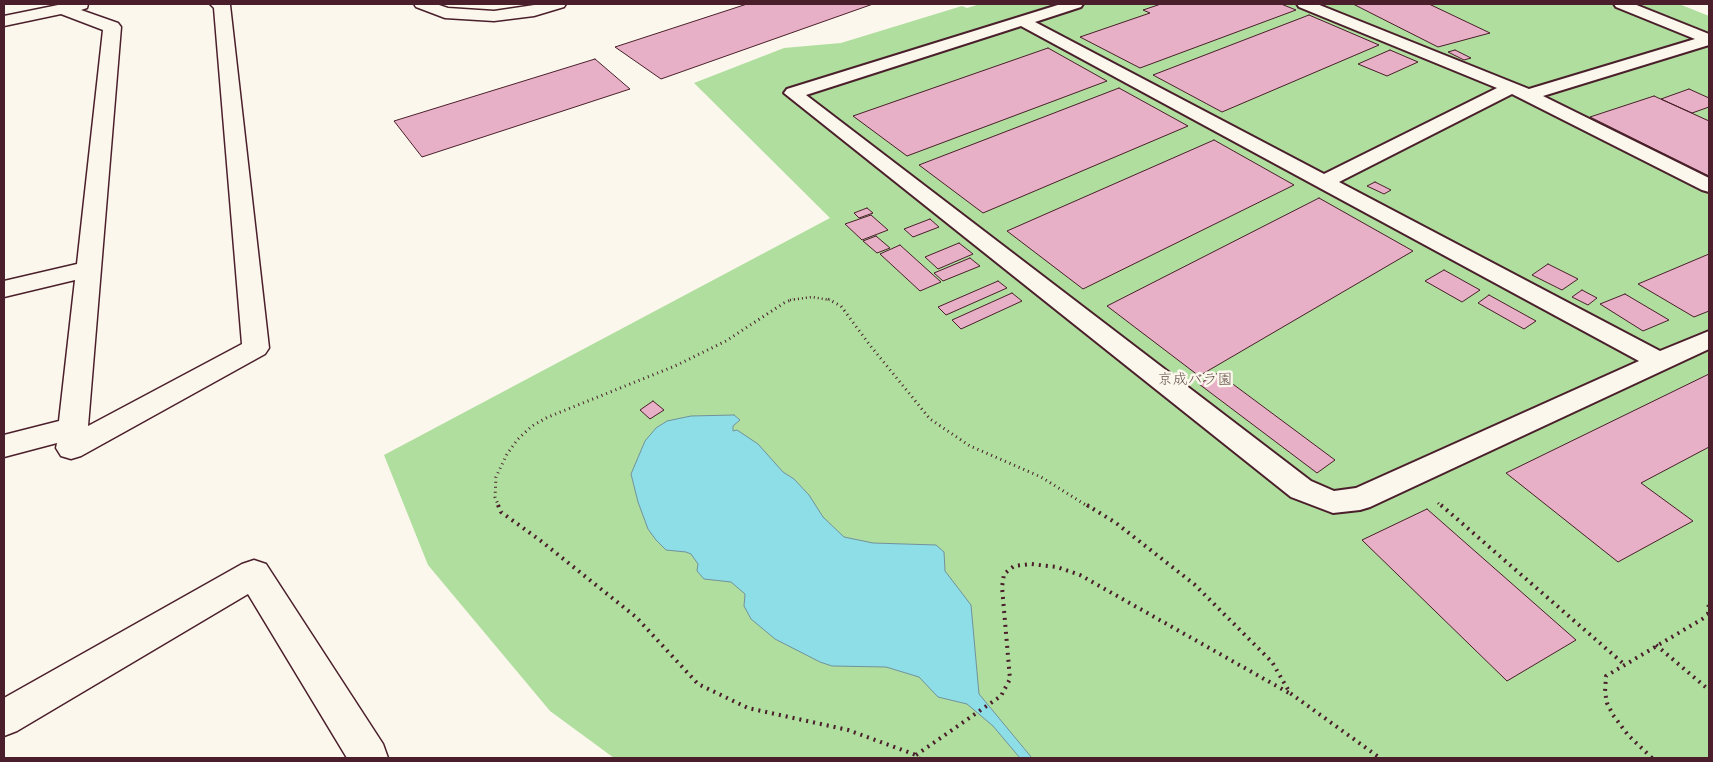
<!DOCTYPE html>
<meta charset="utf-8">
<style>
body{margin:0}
#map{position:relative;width:1713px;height:762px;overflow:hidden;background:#fbf7ec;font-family:"Playpen Sans",sans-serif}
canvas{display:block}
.frame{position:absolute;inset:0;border:5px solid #4a1f2b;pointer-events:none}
</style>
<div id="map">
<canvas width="1713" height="762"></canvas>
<div class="frame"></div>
</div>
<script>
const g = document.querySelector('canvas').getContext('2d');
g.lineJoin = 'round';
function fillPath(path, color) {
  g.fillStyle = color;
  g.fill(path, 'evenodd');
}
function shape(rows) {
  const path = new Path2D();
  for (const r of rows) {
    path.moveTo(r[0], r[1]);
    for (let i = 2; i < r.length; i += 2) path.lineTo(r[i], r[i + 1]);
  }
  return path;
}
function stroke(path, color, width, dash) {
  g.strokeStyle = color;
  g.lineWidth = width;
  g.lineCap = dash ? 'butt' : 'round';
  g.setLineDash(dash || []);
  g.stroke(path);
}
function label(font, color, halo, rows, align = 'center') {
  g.font = font + ' "Playpen Sans","Klee One",sans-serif';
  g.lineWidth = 5;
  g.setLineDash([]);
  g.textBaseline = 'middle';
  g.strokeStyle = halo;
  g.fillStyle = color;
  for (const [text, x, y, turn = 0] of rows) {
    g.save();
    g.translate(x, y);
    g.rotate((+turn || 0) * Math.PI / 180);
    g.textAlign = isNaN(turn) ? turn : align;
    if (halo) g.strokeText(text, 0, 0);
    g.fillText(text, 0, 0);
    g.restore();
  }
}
fillPath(shape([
 [980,4,1679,4,1709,16,1709,758,614,758,550,711,428,565,384,455,830,218,694,83,784,48,841,43,962,6,967,8]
]), '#afde9e');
const water = shape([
 [734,415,740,420,733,426,733,431,737,430,758,444,783,472,794,479,809,495,823,517,844,537,873,543,936,545,944,552,945,571,971,605,979,694,1032,758,1020,758,993,726,967,704,938,697,919,677,886,667,832,666,820,662,775,639,751,619,744,606,745,594,731,582,704,579,697,571,698,564,691,554,686,552,666,550,656,540,648,529,638,502,631,474,645,441,656,428,667,421,691,416,734,415]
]);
fillPath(water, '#8ddee7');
stroke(water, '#72929c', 1);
const building = shape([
 [747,4,873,4,661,79,615,47,747,4],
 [1161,4,1281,4,1296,10,1140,68,1080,37,1150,13,1143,10,1161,4],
 [1353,4,1429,4,1490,33,1438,47,1353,4],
 [1309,15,1379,45,1222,112,1153,75,1309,15],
 [1048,48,1107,81,907,156,853,116,1048,48],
 [1390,50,1418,62,1387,76,1358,64,1390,50],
 [1455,50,1471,58,1464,60,1448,52,1455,50],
 [595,59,630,89,422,157,394,121,595,59],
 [1119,88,1188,126,983,213,919,165,1119,88],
 [1689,89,1709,98,1709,107,1692,113,1661,99,1689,89],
 [1654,96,1709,121,1709,176,1590,117,1654,96],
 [1214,140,1294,185,1083,289,1007,231,1214,140],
 [1375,182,1391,190,1384,194,1367,186,1375,182],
 [1319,198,1413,251,1199,376,1107,306,1319,198],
 [867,208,873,213,859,218,854,213,867,208],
 [871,215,888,230,862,240,845,224,871,215],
 [930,219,939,227,913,237,904,229,930,219],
 [876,236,890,248,877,253,863,241,876,236],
 [959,243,973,254,938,269,925,257,959,243],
 [900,245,941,282,920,291,880,254,900,245],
 [1709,254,1709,311,1694,317,1638,284,1709,254],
 [970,258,980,266,943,281,934,273,970,258],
 [1548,264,1578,279,1562,290,1532,275,1548,264],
 [1444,270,1480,290,1462,302,1425,281,1444,270],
 [998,281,1007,288,946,315,938,307,998,281],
 [1582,290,1597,298,1588,305,1572,297,1582,290],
 [1012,293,1022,301,961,329,952,320,1012,293],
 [1625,294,1669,320,1643,331,1600,304,1625,294],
 [1489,295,1536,321,1524,329,1478,303,1489,295],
 [1218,373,1335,460,1317,473,1199,384,1218,373],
 [1709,374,1709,447,1641,483,1693,521,1618,562,1506,473,1709,374],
 [653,401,664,410,650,419,640,410,653,401],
 [1427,509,1576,640,1507,681,1362,540,1427,509]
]);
fillPath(building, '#e7b0c6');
stroke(building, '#4a1f2b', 1);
const lane = shape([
 [1061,4,1083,4,1081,7,1035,22,1324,174,1497,88,1299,7,1297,4,1317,4,1529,89,1695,39,1616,7,1614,4,1634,4,1709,34,1709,45,1543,96,1709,178,1709,192,1702,190,1512,94,1339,182,1660,351,1709,331,1709,349,1370,507,1360,510,1333,513,1291,497,784,93,787,89,1061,4],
 [1021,26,1639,361,1356,488,1334,491,1311,481,806,95,1021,26]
]);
const street = shape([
 [63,4,88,4,87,8,81,10,118,23,121,27,88,426,242,344,214,8,210,4,230,5,269,348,265,354,81,456,71,459,61,456,56,448,57,443,4,457,4,435,59,421,75,280,4,297,4,281,77,264,103,30,61,14,4,26,4,16,63,4],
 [414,4,436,4,448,8,494,11,541,4,566,4,564,7,534,16,494,21,445,18,416,7,414,4],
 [254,560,266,564,383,744,388,758,347,758,248,594,17,731,4,736,4,698,242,564,254,560]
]);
stroke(lane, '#4a1f2b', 4);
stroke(street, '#4a1f2b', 3);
stroke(shape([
 [790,300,812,297,830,300]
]), '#4a1f2b', 2.5, [1, 3]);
stroke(shape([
 [828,299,841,306,869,344,930,419,970,446,1041,477,1089,507],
 [1438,503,1442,507],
 [499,507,495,497,496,477,507,454,518,439,532,426,548,417,675,366,726,341,784,303,793,299]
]), '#4a1f2b', 3, [1, 4]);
stroke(shape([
 [498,505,501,512,541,541,636,617,698,684,748,708,848,730,916,755,919,758],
 [1087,505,1116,523,1194,584,1272,662,1290,693,1380,758],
 [1441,505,1625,665],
 [1708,614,1709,602],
 [1656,645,1709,690],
 [916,755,1001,696,1010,679,1002,587,1004,574,1014,566,1031,564,1057,567,1080,575,1289,693],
 [1652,758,1628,735,1613,715,1607,703,1605,692,1606,676,1709,615]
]), '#4a1f2b', 4, [2, 5]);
fillPath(lane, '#fbf7ec');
fillPath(street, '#fbf7ec');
label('15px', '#634f48', '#fbf7ec', [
 ["京成バラ園",1195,380]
]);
</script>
